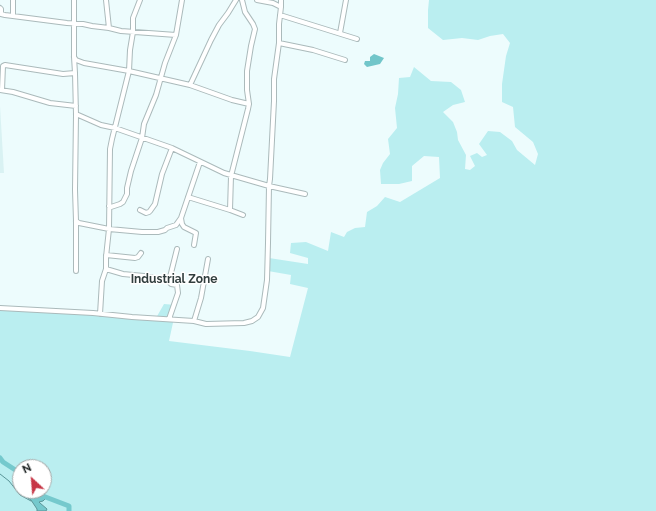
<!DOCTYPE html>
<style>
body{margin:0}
#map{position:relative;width:656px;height:511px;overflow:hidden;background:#edfcfd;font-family:Raleway,sans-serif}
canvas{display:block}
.north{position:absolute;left:12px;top:459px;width:40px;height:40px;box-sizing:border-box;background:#fff;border:1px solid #a2a5a5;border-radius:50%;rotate:334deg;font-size:11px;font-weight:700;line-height:16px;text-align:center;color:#171d1d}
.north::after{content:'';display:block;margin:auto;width:14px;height:18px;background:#c73646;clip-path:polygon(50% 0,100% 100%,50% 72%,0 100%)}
</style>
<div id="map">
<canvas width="656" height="511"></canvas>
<div class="north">N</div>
</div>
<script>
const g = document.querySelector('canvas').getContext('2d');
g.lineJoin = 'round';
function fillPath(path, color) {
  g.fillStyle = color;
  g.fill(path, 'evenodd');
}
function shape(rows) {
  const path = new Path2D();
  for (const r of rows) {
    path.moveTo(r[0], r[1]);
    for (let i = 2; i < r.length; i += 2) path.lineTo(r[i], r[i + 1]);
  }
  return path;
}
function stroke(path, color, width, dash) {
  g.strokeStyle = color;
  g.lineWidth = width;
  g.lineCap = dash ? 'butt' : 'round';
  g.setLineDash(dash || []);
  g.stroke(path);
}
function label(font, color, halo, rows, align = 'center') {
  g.font = font + ' Raleway,sans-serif';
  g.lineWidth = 3;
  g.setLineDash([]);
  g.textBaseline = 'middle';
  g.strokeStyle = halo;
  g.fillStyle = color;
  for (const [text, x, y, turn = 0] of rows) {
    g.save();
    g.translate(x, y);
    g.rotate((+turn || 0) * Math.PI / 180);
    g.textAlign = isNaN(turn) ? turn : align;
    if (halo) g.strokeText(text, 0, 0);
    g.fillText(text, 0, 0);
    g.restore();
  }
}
fillPath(shape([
 [0,106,4,173,0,173]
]), '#d9f2f3');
fillPath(shape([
 [429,0,656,0,656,511,46,511,47,509,40,503,42,495,35,493,34,491,44,491,44,467,20,467,20,491,27,491,28,498,31,500,37,509,37,511,0,511,0,308,156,318,164,304,176,305,172,318,174,318,169,341,250,351,290,357,308,288,290,284,291,275,268,271,269,258,308,264,308,258,290,253,291,243,306,242,328,251,331,232,344,237,347,232,355,228,365,227,367,212,377,206,385,197,400,202,440,178,439,157,424,156,412,166,412,181,399,184,381,184,380,170,383,163,390,154,388,139,397,128,395,108,398,94,399,78,410,77,414,67,431,81,451,82,461,90,465,102,453,105,443,112,453,122,457,132,458,140,466,155,465,169,470,170,475,166,470,156,477,153,482,157,487,155,479,144,488,131,500,132,512,141,517,150,535,165,538,154,533,142,515,127,513,107,502,102,502,84,506,56,510,43,503,34,490,36,478,40,462,38,443,40,428,28,428,10]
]), '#baeef0');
fillPath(shape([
 [374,54,384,58,380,64,367,67,364,64,365,61,370,61,370,57]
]), '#72c6ca');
const water = shape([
 [27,491,34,491,35,493,41,495,40,493,45,496,44,497,45,499,43,501,39,502,40,503,47,509,46,511,37,511,37,509,31,500,28,498,27,491]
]);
fillPath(water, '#75c9cd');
stroke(water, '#599598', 1);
stroke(shape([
 [0,474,9,481,20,495,31,501]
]), '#599598', 1);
stroke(shape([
 [0,458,3,462,20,473],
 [34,491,35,493,69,506,69,511]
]), '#75c9cd', 5);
const minor = shape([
 [13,0,13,15],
 [74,0,74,57,75,73,76,115,75,190,76,221,76,271],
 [106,0,109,28],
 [257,0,273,3,281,7],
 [281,0,281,7,279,24,279,43,313,50,345,60],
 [0,8,1,9,1,14,5,15,67,23,83,24,92,26,109,28,121,31,176,35],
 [280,15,357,39],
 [340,33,346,0],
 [74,57,76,60,84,63,129,71,190,85,232,100,249,104],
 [190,85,211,40,219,25,228,13,236,0],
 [0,90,13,92,50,103,76,106],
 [2,90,3,66,5,65,63,74,75,73],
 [76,114,101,125,115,128,172,148,224,173,269,186,305,194],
 [188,197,230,210,243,215],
 [109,206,111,207,120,204,123,202,127,194,127,188,131,171,142,138,144,124,156,95,165,63,176,35,182,0],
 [140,210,146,213,149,212,150,211,155,204,162,174,172,148],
 [230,210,231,176,248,109,249,104,247,90,247,71,251,46,255,29,253,24,245,12,242,0],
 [76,221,79,223,109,229,142,232,158,232,165,230,167,228,176,225,181,218],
 [194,245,196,233,184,227,182,224,181,218,200,162],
 [106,255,135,258,138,257,141,253],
 [106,269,123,274,144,276,169,281],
 [0,308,93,313,132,317,194,321,206,324,244,323,252,321,258,317,263,308,267,280,268,243,269,186,270,179,274,101,274,79,279,43],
 [100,314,102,281,106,269,106,257,109,229,110,149,112,139,129,71,130,50,133,32,133,18,140,0],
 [169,319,178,293,177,285,171,284,169,281,177,249],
 [194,321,201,298,208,259]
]);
stroke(minor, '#abbabb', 6);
stroke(minor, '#fff', 4);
label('bold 12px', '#313e3e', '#fff', [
 ["Industrial Zone",174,279]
]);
</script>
